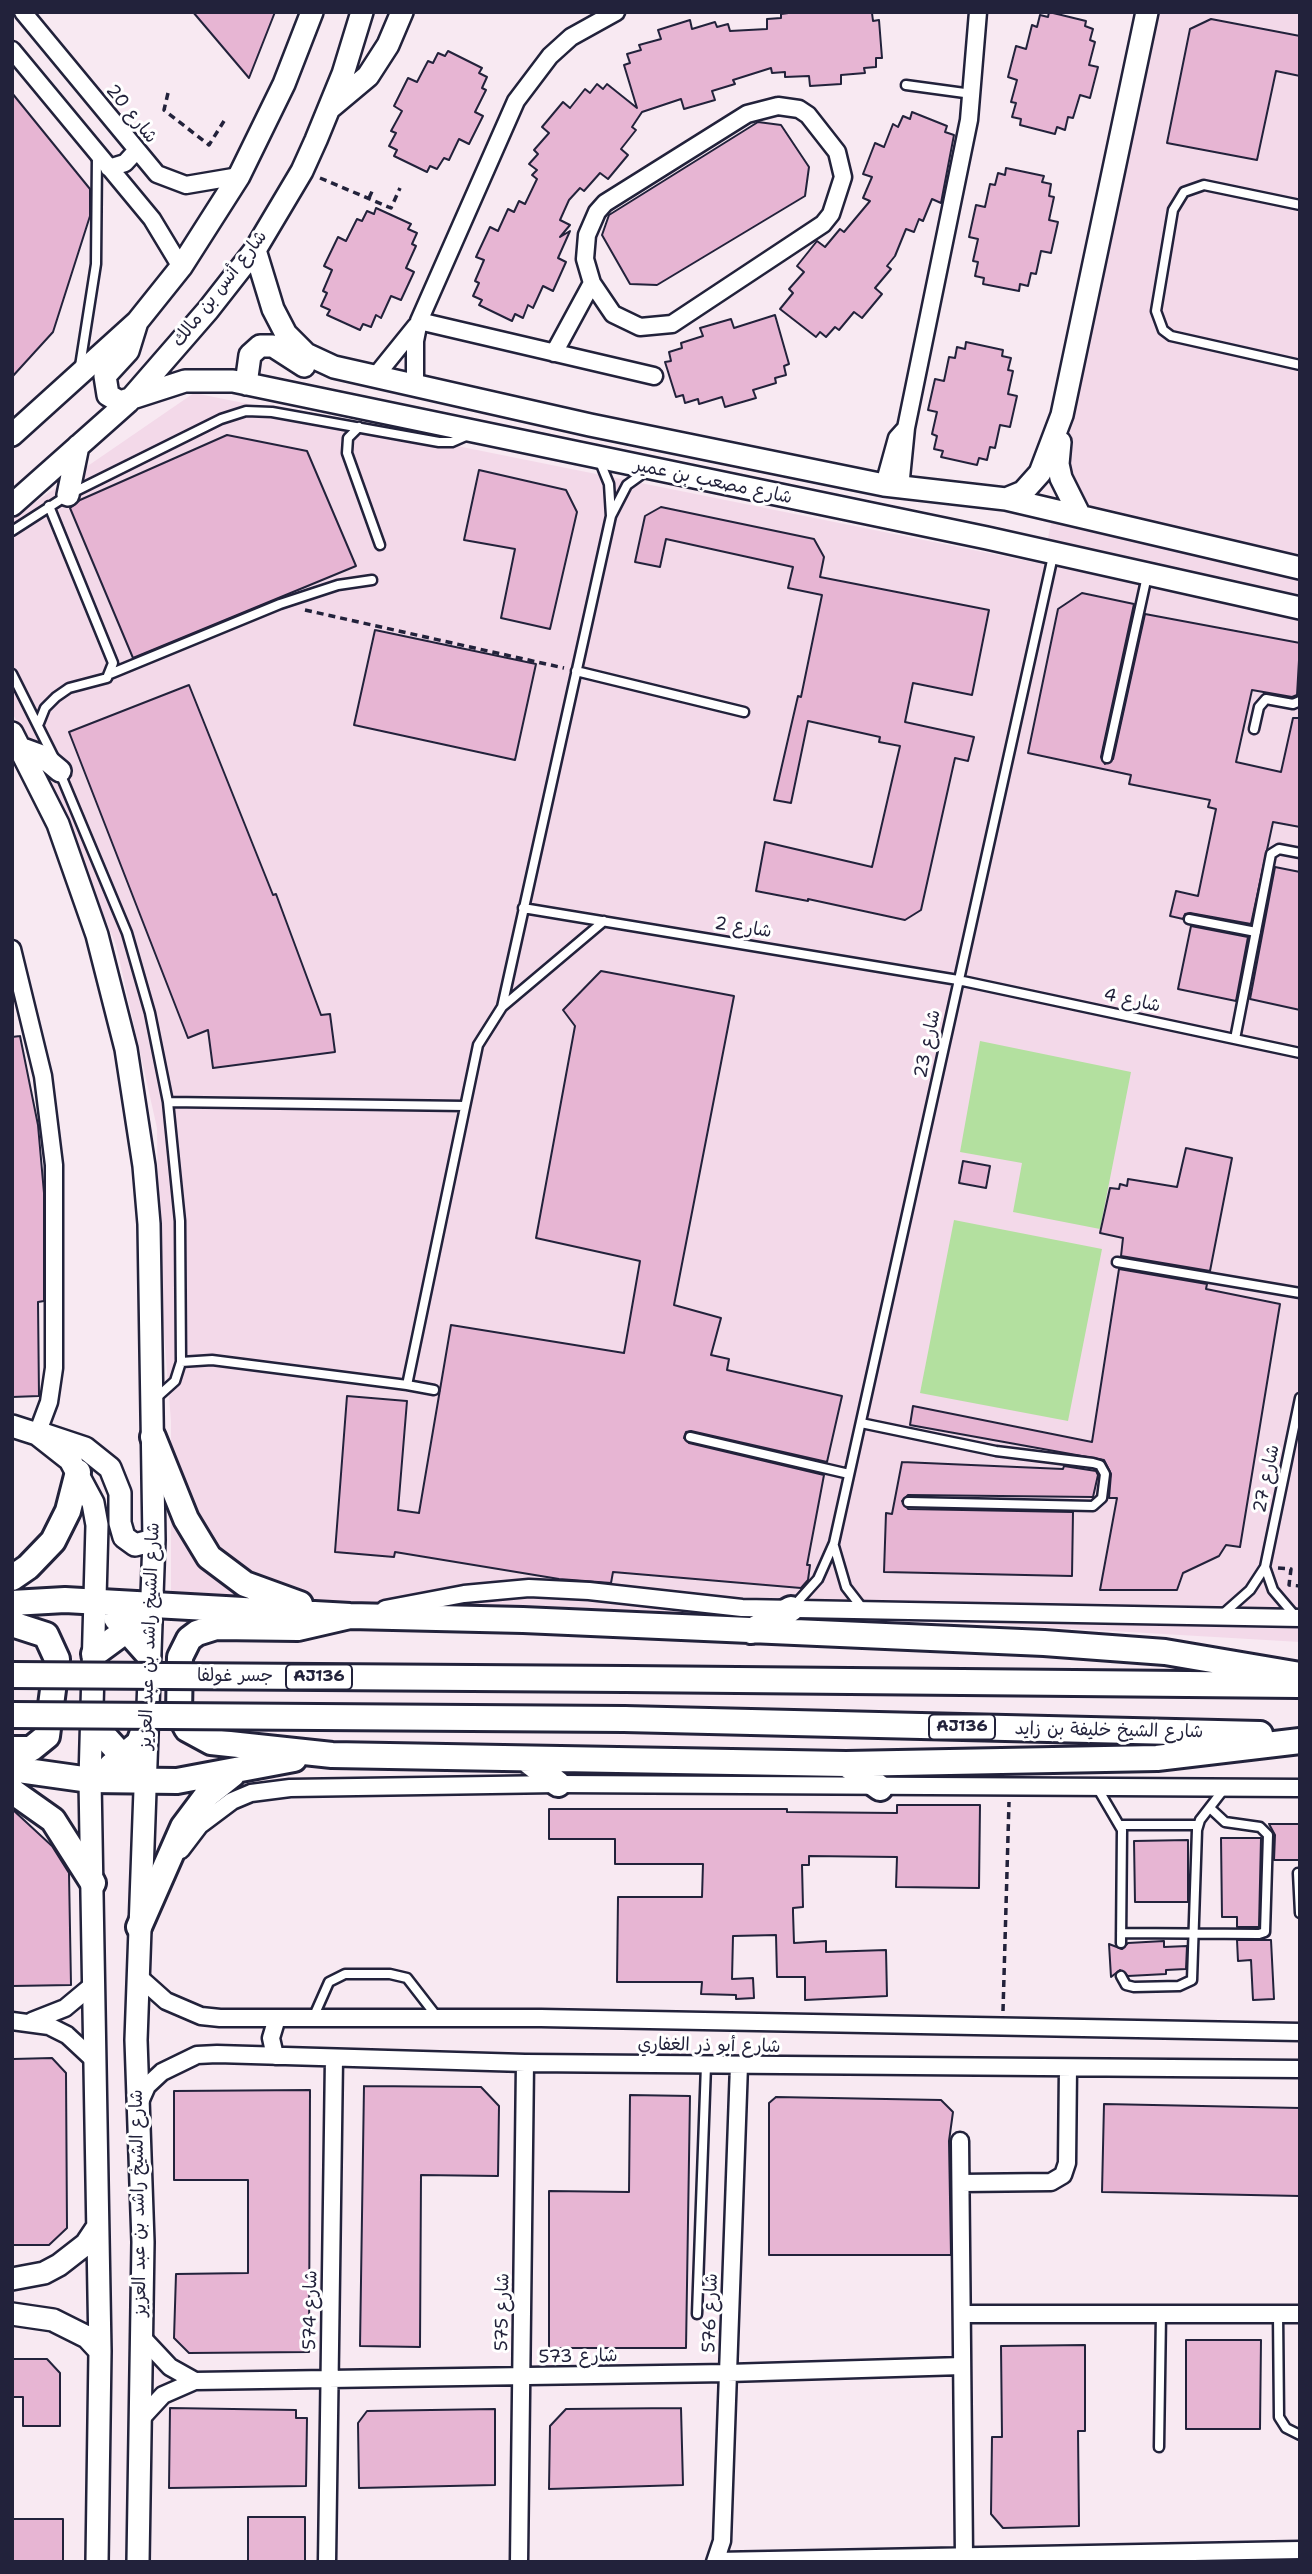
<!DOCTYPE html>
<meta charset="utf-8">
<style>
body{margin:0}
#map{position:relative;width:1312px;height:2574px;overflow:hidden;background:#f8e9f2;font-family:"Shantell Sans",sans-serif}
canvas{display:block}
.frame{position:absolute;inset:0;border:14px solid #22223b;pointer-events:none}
</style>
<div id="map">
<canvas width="1312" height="2574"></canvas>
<div class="frame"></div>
</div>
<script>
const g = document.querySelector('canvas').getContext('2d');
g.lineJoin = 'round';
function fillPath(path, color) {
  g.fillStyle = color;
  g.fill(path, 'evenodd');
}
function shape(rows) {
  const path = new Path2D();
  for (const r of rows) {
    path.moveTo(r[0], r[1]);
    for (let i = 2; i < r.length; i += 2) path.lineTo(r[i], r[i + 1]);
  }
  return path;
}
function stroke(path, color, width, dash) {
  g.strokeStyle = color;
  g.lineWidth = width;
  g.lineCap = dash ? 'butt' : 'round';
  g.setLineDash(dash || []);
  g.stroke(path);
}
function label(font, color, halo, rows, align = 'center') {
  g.font = font + ' "Shantell Sans","Playpen Sans Arabic",sans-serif';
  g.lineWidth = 6;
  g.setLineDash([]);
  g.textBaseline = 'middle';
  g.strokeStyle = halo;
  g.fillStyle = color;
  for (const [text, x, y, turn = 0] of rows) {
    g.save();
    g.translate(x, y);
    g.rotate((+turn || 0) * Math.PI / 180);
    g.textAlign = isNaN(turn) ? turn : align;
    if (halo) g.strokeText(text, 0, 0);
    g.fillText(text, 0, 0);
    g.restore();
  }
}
fillPath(shape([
 [1151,12,1300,12,1300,1642,839,1615,171,1602,171,1421,159,1273,157,1128,116,945,30,742,12,713,12,518,194,393,1043,564]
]), '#f3d9e9');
fillPath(shape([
 [980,1041,1131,1072,1100,1229,1013,1212,1022,1163,960,1152],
 [954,1220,1102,1249,1068,1421,920,1393]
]), '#b3e09f');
const building = shape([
 [193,12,275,12,249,78,193,12],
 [796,12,872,13,873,21,879,20,882,58,876,58,876,67,864,68,865,73,841,75,841,84,810,86,809,76,785,77,785,72,772,73,771,68,733,80,735,84,712,91,715,100,684,109,681,99,642,112,632,127,636,130,621,149,628,155,608,179,600,173,584,191,580,188,569,200,560,220,570,225,560,237,570,231,558,258,566,262,553,291,543,286,533,308,528,305,523,318,515,314,512,321,479,305,482,300,473,296,479,283,475,281,484,260,476,257,490,227,498,231,508,209,514,212,519,201,525,204,537,179,532,175,537,170,529,164,538,154,534,150,549,133,542,127,563,102,570,108,585,89,590,93,597,84,603,89,607,84,637,108,624,65,630,63,627,54,641,50,639,45,661,39,658,30,690,20,692,29,715,22,717,27,728,24,730,31,767,29,767,19,781,18,781,14,796,12],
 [1049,12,1086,21,1085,26,1093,29,1090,40,1095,42,1089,65,1098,67,1090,98,1080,95,1073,118,1068,117,1065,130,1057,127,1055,134,1020,125,1021,119,1012,117,1016,103,1011,102,1017,80,1008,77,1016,46,1026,49,1032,25,1037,27,1040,15,1048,17,1049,12],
 [1211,19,1300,36,1300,76,1276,71,1257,160,1167,143,1190,29,1211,19],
 [448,51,482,68,479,73,487,77,482,88,486,90,475,112,483,116,469,144,459,139,449,160,444,158,437,169,430,166,427,172,394,156,397,150,389,146,396,133,391,131,402,111,394,106,408,78,417,82,428,61,433,63,438,53,445,56,448,51],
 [12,93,90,189,90,216,53,332,12,377,12,93],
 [912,112,947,126,945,132,954,135,941,203,932,199,923,221,919,219,914,232,906,229,895,256,887,266,891,269,875,288,882,294,862,318,854,312,839,330,835,327,826,337,820,332,816,337,780,309,793,293,789,289,804,272,797,266,817,241,825,247,840,229,844,232,870,201,863,198,872,177,863,174,875,143,884,147,893,124,898,127,903,116,910,119,912,112],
 [758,122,781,125,809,167,805,196,657,285,630,284,602,235,609,215,758,122],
 [1006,168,1044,176,1042,182,1051,184,1049,196,1054,197,1049,220,1058,222,1051,253,1041,251,1036,274,1031,273,1028,286,1020,284,1019,291,983,284,984,278,975,276,978,262,973,261,978,239,969,237,976,205,985,207,990,184,995,185,998,173,1005,175,1006,168],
 [376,208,411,224,408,229,417,233,412,244,416,246,406,268,414,272,401,300,391,296,381,318,376,315,371,327,363,324,360,330,327,315,330,310,321,306,327,293,323,291,332,270,324,266,338,237,346,241,357,219,362,221,367,211,374,214,376,208],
 [775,315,789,364,784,366,786,375,775,378,776,383,753,390,756,398,725,407,722,397,699,404,698,399,685,403,683,395,676,397,665,362,671,361,669,352,682,348,681,343,703,336,700,328,731,319,734,328,775,315],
 [966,342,1003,350,1002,356,1011,358,1008,370,1013,371,1008,394,1017,396,1010,427,1000,425,995,448,990,447,987,460,979,458,977,465,941,457,943,451,934,449,937,436,932,434,937,412,928,410,935,379,944,381,949,357,955,358,957,347,965,349,966,342],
 [227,435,307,451,356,566,133,658,70,508,80,500,227,435],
 [479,470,566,490,577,512,550,629,501,618,515,549,464,540,479,470],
 [661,507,814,539,824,557,820,577,989,610,972,695,913,683,905,722,974,737,968,761,955,758,921,910,905,920,808,899,808,901,756,891,765,842,872,867,900,746,879,742,880,737,808,721,791,803,774,800,798,696,801,697,822,595,788,588,793,567,666,539,660,567,635,562,645,516,661,507],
 [1082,593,1134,604,1101,757,1105,764,1113,759,1145,614,1300,643,1297,695,1292,697,1252,690,1236,762,1281,772,1293,718,1300,718,1300,827,1273,822,1251,924,1190,913,1185,914,1183,919,1170,916,1176,891,1198,896,1216,809,1208,807,1210,800,1129,784,1131,775,1028,753,1058,609,1082,593],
 [375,630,536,664,515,760,354,725,375,630],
 [189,685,273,895,276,894,321,1015,330,1014,335,1052,213,1068,208,1030,188,1038,69,732,189,685],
 [1275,867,1300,872,1300,1010,1250,999,1275,867],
 [1191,926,1248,937,1236,1001,1178,989,1191,926],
 [601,971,734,996,674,1305,721,1318,711,1355,729,1359,727,1370,842,1396,827,1462,691,1431,686,1432,684,1438,689,1443,824,1475,807,1565,810,1565,808,1580,801,1588,613,1572,611,1583,559,1579,395,1552,394,1557,335,1552,347,1396,407,1401,398,1510,419,1513,451,1325,624,1353,640,1261,536,1238,575,1026,563,1010,601,971],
 [20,1036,38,1125,44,1193,44,1301,38,1302,39,1396,12,1397,12,1037,20,1036],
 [1186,1148,1232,1158,1210,1271,1121,1256,1123,1238,1100,1233,1110,1188,1119,1189,1120,1184,1127,1186,1128,1179,1177,1187,1186,1148],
 [963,1161,990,1166,986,1188,959,1183,963,1161],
 [1119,1269,1207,1284,1206,1289,1280,1304,1240,1547,1226,1545,1219,1556,1183,1573,1177,1590,1100,1590,1117,1498,1109,1498,1111,1474,1104,1460,910,1425,913,1406,1092,1442,1119,1269],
 [902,1462,1063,1469,1064,1466,1096,1471,1098,1475,1093,1497,908,1495,902,1501,908,1509,1073,1512,1072,1576,884,1572,886,1513,892,1514,902,1462],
 [897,1805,980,1805,979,1888,896,1887,897,1857,809,1856,809,1865,802,1865,803,1907,793,1908,793,1912,794,1943,826,1941,826,1952,886,1950,887,1996,805,2000,805,1977,777,1977,776,1935,733,1936,732,1979,753,1978,754,1998,736,1999,736,1995,701,1994,702,1982,617,1982,618,1897,702,1897,703,1864,615,1864,615,1839,549,1839,549,1809,787,1809,787,1812,897,1813,897,1805],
 [12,1809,52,1846,69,1873,71,1985,12,1986,12,1809],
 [1269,1824,1300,1824,1300,1860,1274,1860,1275,1835,1269,1824],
 [1221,1838,1261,1838,1259,1927,1237,1927,1237,1917,1222,1917,1221,1838],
 [1188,1840,1188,1902,1135,1902,1134,1841,1188,1840],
 [1237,1940,1271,1940,1274,1999,1253,2000,1251,1960,1238,1961,1237,1940],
 [1164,1941,1164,1947,1187,1946,1186,1969,1166,1970,1166,1974,1128,1976,1120,1970,1111,1977,1109,1944,1122,1949,1128,1943,1164,1941],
 [52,2058,66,2073,67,2228,49,2245,12,2245,13,2059,52,2058],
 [364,2086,481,2087,499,2106,498,2176,421,2175,420,2347,360,2346,364,2086],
 [310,2090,309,2352,189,2353,174,2338,176,2274,248,2273,248,2180,174,2180,174,2091,310,2090],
 [630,2095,690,2096,686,2348,549,2348,549,2191,629,2192,630,2095],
 [776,2097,941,2100,953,2112,949,2141,951,2255,769,2255,769,2103,776,2097],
 [1104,2104,1300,2108,1300,2196,1102,2192,1104,2104],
 [1186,2340,1261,2340,1260,2429,1186,2429,1186,2340],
 [1085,2345,1085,2431,1078,2431,1079,2526,1003,2528,991,2514,992,2437,1002,2437,1001,2346,1085,2345],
 [12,2359,47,2359,60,2373,60,2426,23,2426,23,2397,12,2397,12,2359],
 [170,2408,296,2410,296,2418,307,2418,306,2486,169,2488,170,2408],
 [681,2408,683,2485,549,2489,550,2426,566,2409,681,2408],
 [495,2409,495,2485,359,2488,358,2423,367,2411,495,2409],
 [248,2517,305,2517,305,2562,248,2562,248,2517],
 [12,2519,63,2519,63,2562,12,2562,12,2519]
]);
fillPath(building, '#e7b5d3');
stroke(building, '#22223b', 2);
const lane = shape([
 [906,85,972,94],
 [1300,205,1204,185,1184,192,1173,210,1156,311,1163,330,1171,336,1300,365],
 [80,366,96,264,97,156],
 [359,427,348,438,347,453,380,545],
 [600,462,609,484,611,516],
 [12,531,68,495,221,419,246,411,272,412,439,442,452,442,468,435],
 [576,671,744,712],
 [12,674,54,758],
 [110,674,280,604,338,585,372,580],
 [39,723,45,708,56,697,69,688,107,678,113,663,49,506],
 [1254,729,1259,707,1266,699,1293,704,1300,701],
 [1107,758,1147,576],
 [60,773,127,933,150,1013,168,1102,180,1221,181,1362,175,1381,155,1399],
 [523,908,958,980,1300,1053],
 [1189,919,1256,932],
 [502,1007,611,516,627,485,645,472],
 [1235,1039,1271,854,1279,849,1300,853],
 [168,1102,465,1106],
 [1117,1262,1300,1293],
 [181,1362,212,1360,407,1385,478,1045,502,1007,604,921],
 [407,1385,434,1390],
 [861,1423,996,1451,1093,1463,1100,1465,1105,1474,1102,1498,1093,1506,908,1502],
 [690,1437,849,1474],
 [834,1546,846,1587,863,1609],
 [1265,1567,1273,1590,1296,1617],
 [792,1608,818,1579,834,1543,1053,556],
 [1224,1613,1250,1590,1265,1567,1300,1398],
 [1098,1789,1122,1830,1121,1943],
 [1121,1825,1198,1825],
 [1298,1873,1300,1913],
 [1121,1933,1259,1934,1265,1932,1268,1835,1260,1827,1225,1822,1210,1808],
 [1121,1976,1126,1985,1134,1987,1179,1986,1192,1980,1197,1830,1200,1820,1224,1789],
 [313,2018,329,1982,345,1974,390,1974,407,1978,438,2018],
 [697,2314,706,2065],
 [1278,2314,1279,2417,1286,2428,1300,2435],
 [1159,2447,1161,2314]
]);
const street = shape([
 [23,12,157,174,186,185,239,176],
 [12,50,152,219,181,267],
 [778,106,799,109,808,115,837,152,843,177,831,214,823,224,672,324,640,327,613,314,592,283,585,259,587,235,597,212,605,203,747,114,778,106],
 [109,168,125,163,137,150],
 [419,321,654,376],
 [554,353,592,283],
 [374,378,416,326],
 [415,387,415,341,419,321,516,101,550,56,571,37,616,12],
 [884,485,897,438,906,428],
 [900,488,906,428,969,120,978,12],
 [12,949,43,1076,54,1165,54,1368,49,1402,37,1434],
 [385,1609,464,1594,529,1588,589,1591,742,1608,1300,1618],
 [181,1850,200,1825,232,1801,251,1793,290,1788,558,1784,1300,1788],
 [138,1976,166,2001,201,2016,220,2018,541,2018,1300,2032],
 [12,2021,49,2026,67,2035,96,2062],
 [32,2021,65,2008,95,1983],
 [275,2056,271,2038,277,2018],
 [139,2104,147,2086,162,2072,197,2055,217,2054,525,2063,1300,2069],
 [960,2141,964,2556],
 [961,2183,1051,2182,1063,2175,1067,2163,1068,2068],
 [962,2314,1300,2314],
 [140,2335,170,2367,195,2381],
 [139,2421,163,2395,195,2381,728,2373,962,2366],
 [716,2561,1300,2550],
 [327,2562,334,2058],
 [519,2562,525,2063],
 [715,2562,722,2541,739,2065]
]);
const secondary = shape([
 [331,107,368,76,388,45,402,12],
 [255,250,273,309,286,334,306,354,334,367,590,425,884,485,1006,499,1300,568],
 [137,322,128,351,105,376,108,395,120,402,185,381,233,381,987,538,1300,608],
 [246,384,250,355,260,346,273,346,304,366],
 [12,435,137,322,181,267,239,176,284,84,312,12],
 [1060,442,1058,464,1061,478,1080,516],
 [68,495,78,446],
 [1006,499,1023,492,1040,473,1062,415,1147,12],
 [12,505,128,402,208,310,255,250,302,171,316,140,343,74,362,12],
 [12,733,58,824,97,935,126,1049,144,1166,149,1224,154,1540,136,2040,143,2242,138,2562],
 [20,748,42,756,60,771],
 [12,1426,37,1434,70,1460,93,1503,97,1525,90,1780,100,2351,97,2562],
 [46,1435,85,1448,110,1468,120,1493,120,1523,124,1537,135,1545,154,1540],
 [12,2279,44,2273,59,2265,86,2244,96,2229],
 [12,2314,53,2320,87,2337,100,2351]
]);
const primary = shape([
 [153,1437,186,1519,209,1557,245,1584,300,1604],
 [12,1578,28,1567,53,1541,68,1511,78,1472],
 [12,1603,65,1600,350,1616,523,1620,1044,1643,1165,1652,1300,1675],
 [350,1616,298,1628,216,1627,197,1633,189,1639,180,1657,179,1714,187,1729,211,1742,332,1755,846,1764,1157,1758,1300,1741],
 [116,1618,148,1654],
 [12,1624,46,1635,57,1659,47,1736,31,1749,12,1749],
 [751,1631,791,1609],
 [94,1654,128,1629,150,1604],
 [625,1679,1299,1685],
 [92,1711,105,1737,145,1781],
 [624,1719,1260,1734],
 [526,1759,558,1784],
 [846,1764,880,1788],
 [111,1766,139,1743,146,1724],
 [12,1769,90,1780,177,1781,294,1759],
 [12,1791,53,1820,93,1883],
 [139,1927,183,1827,207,1795,232,1775]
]);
stroke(lane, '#22223b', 13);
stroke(street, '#22223b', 21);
stroke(secondary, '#22223b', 26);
stroke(primary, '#22223b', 30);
stroke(shape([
 [168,93,164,110,209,145,224,121],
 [320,178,391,208,400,188],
 [369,198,374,187],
 [305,610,564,668],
 [1278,1568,1291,1569,1289,1585,1300,1586],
 [1003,2011,1009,1802]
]), '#22223b', 3.5, [7, 5]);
stroke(lane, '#fff', 8);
stroke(street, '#fff', 16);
stroke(secondary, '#fff', 21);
stroke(primary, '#fff', 24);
const primaryBridge = shape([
 [12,1675,625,1679],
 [12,1715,624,1719]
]);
stroke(primaryBridge, '#22223b', 30, []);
stroke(primaryBridge, '#fff', 24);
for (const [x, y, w] of [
 [319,1677,66],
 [962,1727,66]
]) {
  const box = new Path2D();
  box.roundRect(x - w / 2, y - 12.5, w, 25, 5);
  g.fillStyle = '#fff';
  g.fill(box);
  stroke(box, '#22223b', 2);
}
label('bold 16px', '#22223b', null, [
 ["AJ136",319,1677],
 ["AJ136",962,1727]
]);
label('18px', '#22223b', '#fff', [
 ["شارع 20",131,114,51],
 ["شارع أنس بن مالك",220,289,-52],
 ["شارع مصعب بن عمير",713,482,12],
 ["شارع 2",743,928,9],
 ["شارع 4",1132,1001,12],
 ["شارع 23",928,1044,-78],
 ["شارع 27",1267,1479,-78],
 ["شارع الشيخ راشد بن عبد العزيز",150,1636,-88],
 ["جسر غولفا",235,1676],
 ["شارع الشيخ خليفة بن زايد",1109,1731,1],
 ["شارع أبو ذر الغفاري",709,2046,1],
 ["شارع الشيخ راشد بن عبد العزيز",139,2203,-91],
 ["شارع 574",311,2310,-89],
 ["شارع 575",503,2312,-89],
 ["شارع 576",711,2313,-88],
 ["شارع 573",578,2357,-1]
]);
</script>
